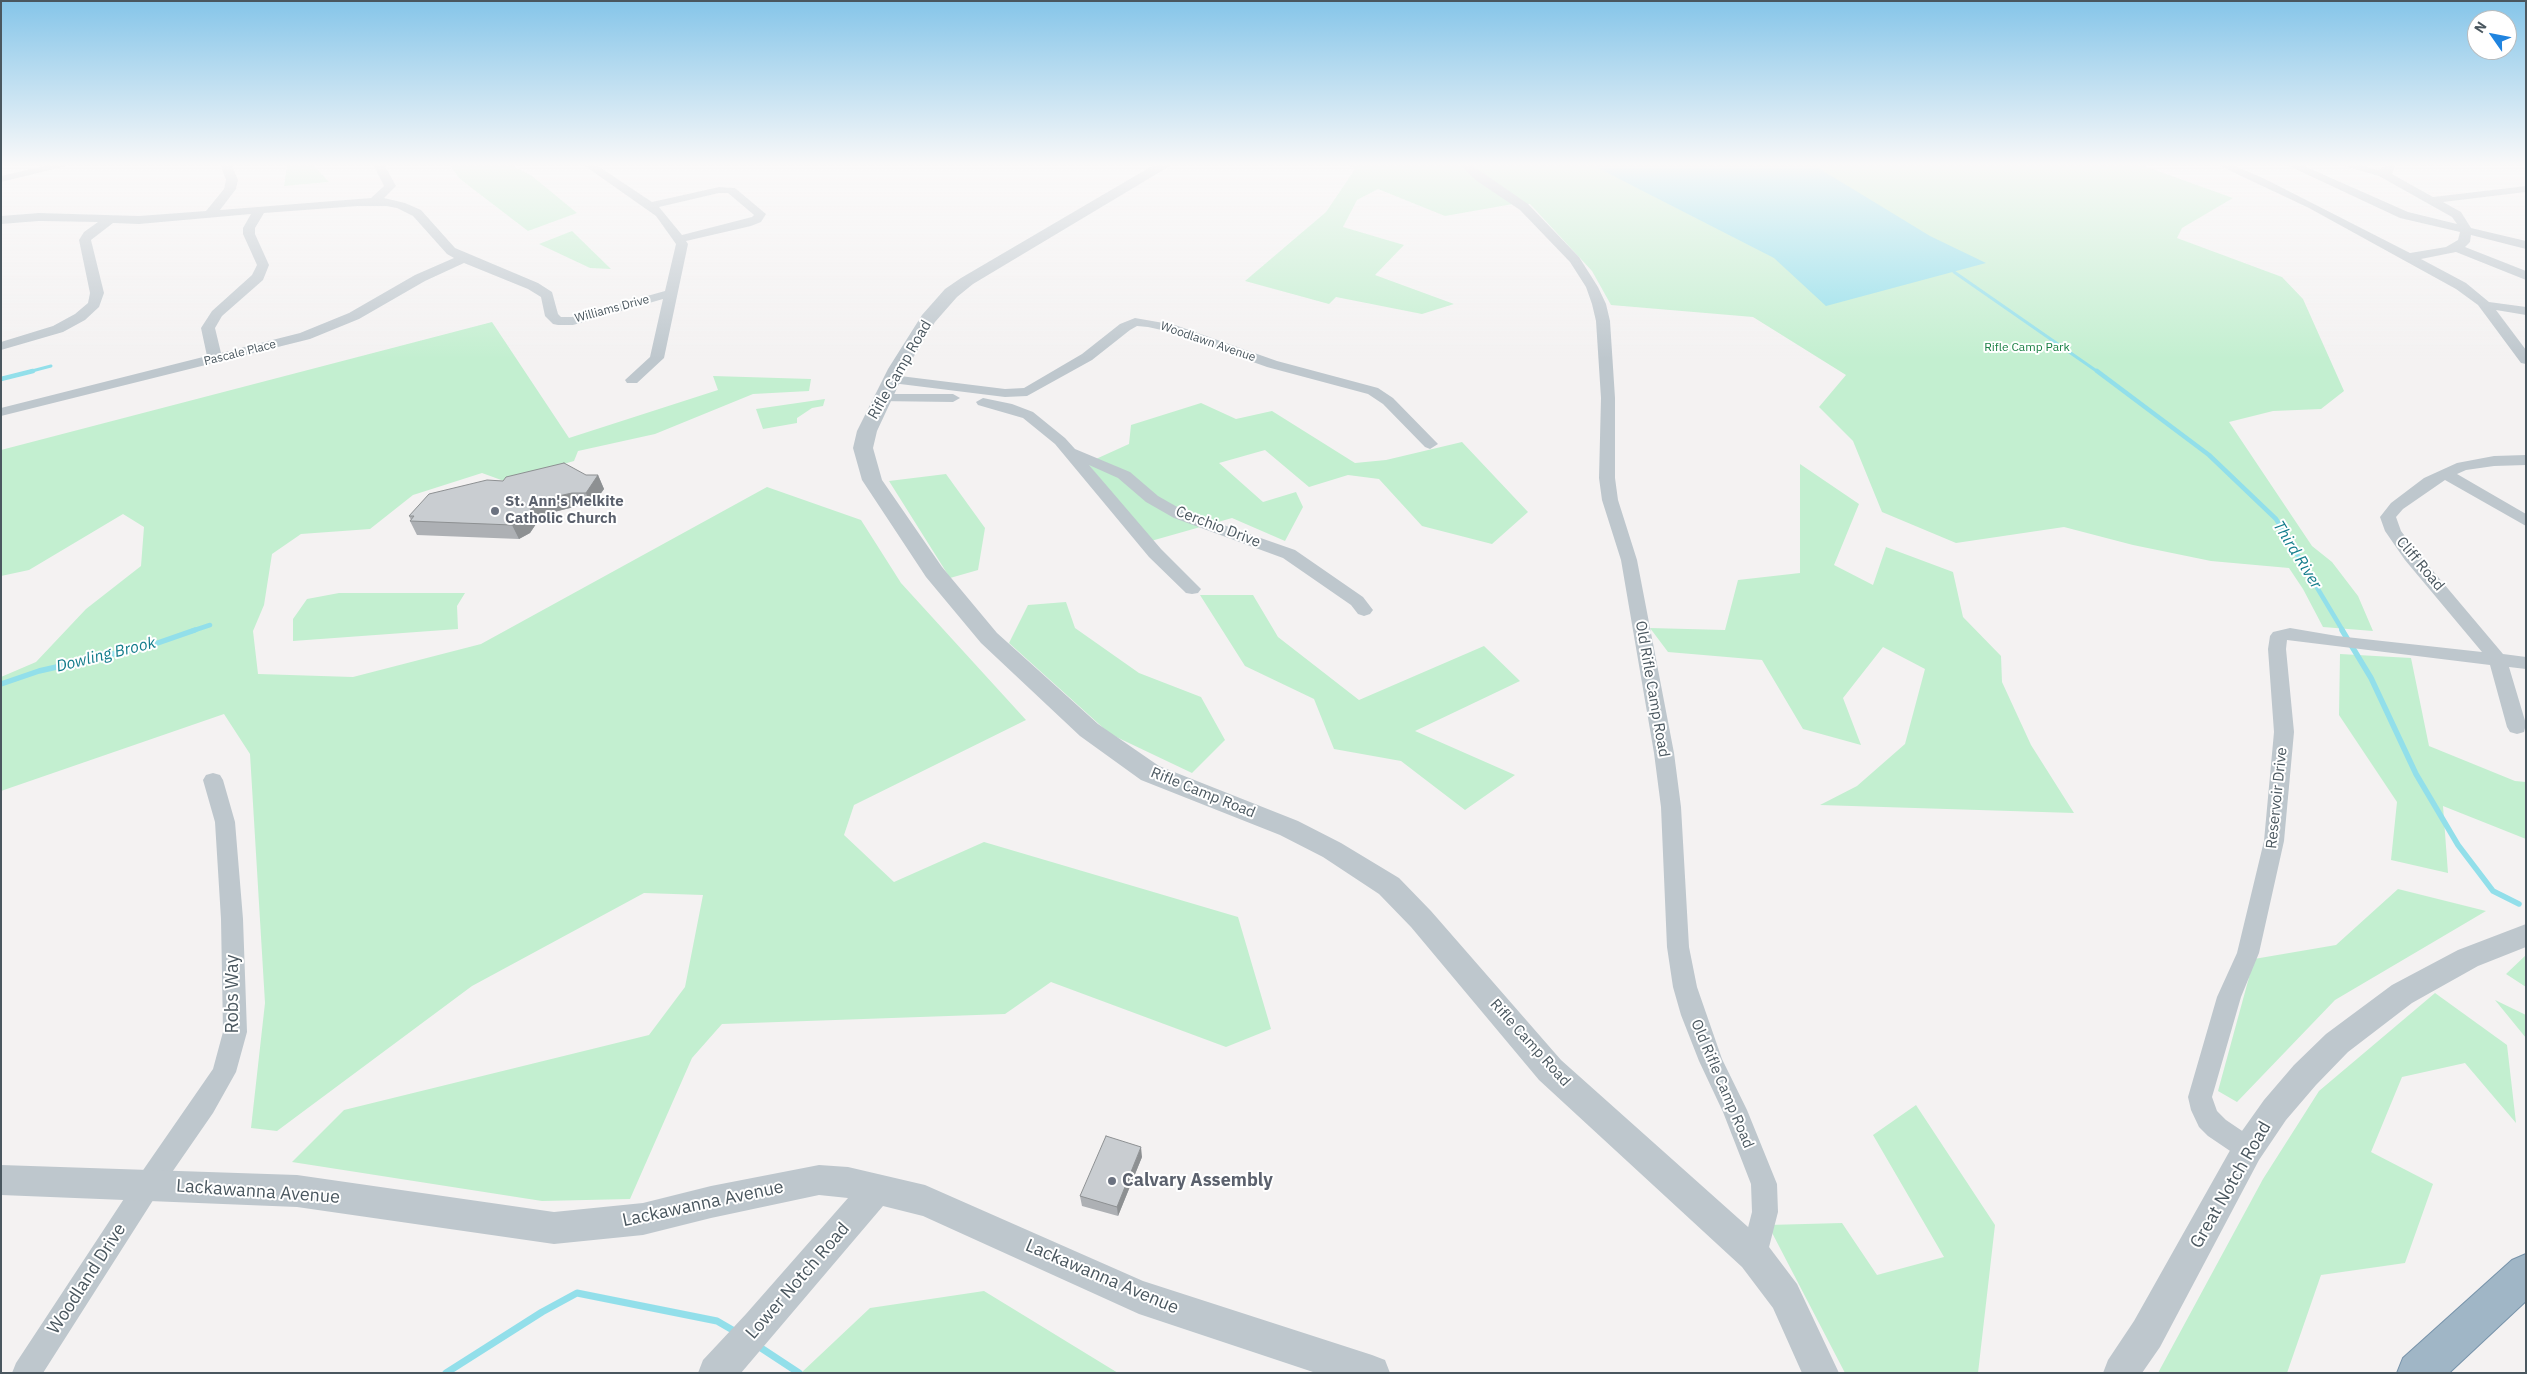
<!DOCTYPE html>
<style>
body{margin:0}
#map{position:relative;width:2527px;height:1374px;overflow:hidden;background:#f4f2f2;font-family:"IBM Plex Sans",sans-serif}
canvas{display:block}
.frame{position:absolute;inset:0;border:2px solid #4a575f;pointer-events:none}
.north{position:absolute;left:2467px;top:10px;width:50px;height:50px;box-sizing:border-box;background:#fff;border:1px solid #b7bcbf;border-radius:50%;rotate:303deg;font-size:14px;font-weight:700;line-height:20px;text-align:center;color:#4a575f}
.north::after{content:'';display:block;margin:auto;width:18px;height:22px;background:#2084df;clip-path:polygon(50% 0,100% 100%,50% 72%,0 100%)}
</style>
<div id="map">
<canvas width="2527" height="1374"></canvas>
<div class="frame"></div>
<div class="north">N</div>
</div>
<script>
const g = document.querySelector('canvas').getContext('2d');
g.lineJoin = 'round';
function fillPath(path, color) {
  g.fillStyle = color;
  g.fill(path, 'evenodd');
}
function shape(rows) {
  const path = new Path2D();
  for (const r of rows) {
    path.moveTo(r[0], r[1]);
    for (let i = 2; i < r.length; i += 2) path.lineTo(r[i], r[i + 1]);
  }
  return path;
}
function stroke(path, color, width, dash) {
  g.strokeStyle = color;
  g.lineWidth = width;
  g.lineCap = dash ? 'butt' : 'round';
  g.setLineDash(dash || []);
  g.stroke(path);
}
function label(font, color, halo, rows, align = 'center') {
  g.font = font + ' "IBM Plex Sans",sans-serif';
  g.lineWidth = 4;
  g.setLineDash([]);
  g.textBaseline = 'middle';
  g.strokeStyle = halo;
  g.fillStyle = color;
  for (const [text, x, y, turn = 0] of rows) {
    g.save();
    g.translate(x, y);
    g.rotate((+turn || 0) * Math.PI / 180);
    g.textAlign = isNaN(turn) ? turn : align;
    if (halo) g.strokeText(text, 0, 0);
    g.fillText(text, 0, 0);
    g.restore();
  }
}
fillPath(shape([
 [287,166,314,166,329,182,284,186],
 [450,166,513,166,532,176,577,213,528,231,460,179],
 [1350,166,2144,166,2233,198,2182,228,2177,238,2282,277,2303,299,2344,391,2321,409,2273,411,2229,422,2312,546,2332,562,2358,596,2373,631,2323,627,2303,589,2289,568,2211,561,2133,545,2064,527,1956,543,1882,512,1853,441,1819,407,1846,375,1753,317,1611,305,1592,271,1530,204,1513,204,1445,216,1378,189,1357,200,1343,227,1404,245,1375,275,1454,304,1422,314,1336,297,1329,304,1245,281,1326,212,1355,169],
 [572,231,611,269,590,268,539,244],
 [492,322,569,438,718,390,713,376,811,379,809,391,753,394,655,434,578,451,574,461,504,481,482,473,413,495,370,529,301,534,272,554,264,605,253,631,258,674,353,677,481,644,767,487,861,520,901,583,1026,720,854,805,844,835,894,882,984,842,1238,917,1271,1029,1226,1047,1051,982,1005,1014,722,1024,692,1058,630,1199,542,1201,292,1162,344,1110,649,1035,685,987,703,895,644,893,472,986,277,1131,251,1128,265,1003,250,754,224,714,1,791,1,677,36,662,86,609,141,566,144,527,123,514,29,570,1,576,1,450],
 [825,399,823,406,812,408,797,418,797,423,763,429,756,409],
 [1201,403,1236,419,1272,411,1355,463,1386,460,1462,442,1528,512,1492,544,1422,526,1379,479,1348,475,1309,487,1265,450,1219,463,1263,502,1296,492,1303,507,1285,541,1232,518,1151,541,1087,463,1129,444,1131,425],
 [1800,464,1859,504,1834,565,1873,585,1886,547,1953,572,1963,617,2001,656,2002,682,2031,745,2074,813,1820,805,1857,786,1905,744,1925,669,1883,647,1843,698,1861,745,1803,729,1762,660,1668,652,1650,628,1725,630,1738,580,1800,573],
 [946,474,985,528,978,570,950,578,889,481],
 [339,593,465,593,457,606,458,629,293,641,293,619,307,599],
 [1253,595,1278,637,1359,700,1484,646,1520,681,1415,731,1515,775,1465,810,1401,761,1334,749,1314,699,1245,666,1200,595],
 [1066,602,1075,628,1139,673,1201,697,1225,740,1192,773,1110,734,1009,643,1028,605],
 [2340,654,2411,658,2429,746,2515,781,2526,782,2526,839,2443,806,2448,873,2391,860,2397,802,2339,715],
 [2398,889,2486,911,2335,1000,2237,1102,2218,1091,2254,959,2336,945],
 [2526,955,2526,987,2506,974],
 [2435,993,2507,1045,2516,1123,2465,1063,2402,1077,2371,1152,2433,1184,2405,1263,2321,1275,2287,1373,2158,1373,2263,1179,2319,1091],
 [2495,1000,2526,1015,2526,1038],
 [1916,1105,1995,1225,1978,1373,1845,1373,1768,1225,1842,1223,1877,1275,1944,1257,1873,1135],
 [984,1291,1118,1373,801,1373,870,1308]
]), '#c3efd0');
fillPath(shape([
 [1594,166,1815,166,1930,236,1986,263,1826,306,1774,258]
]), '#92dfea');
stroke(shape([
 [1954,272,2098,372],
 [28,372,51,366]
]), '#92dfea', 3);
stroke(shape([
 [2097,371,2209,455,2276,519,2343,631],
 [1,379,33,371],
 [192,631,210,625]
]), '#92dfea', 4.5);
stroke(shape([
 [2342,630,2371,678,2416,774,2458,845,2493,891,2519,904],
 [1,684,39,671,149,646,195,630]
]), '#92dfea', 5.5);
stroke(shape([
 [758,1346,799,1373],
 [446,1373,542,1312,577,1293,717,1321,736,1332]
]), '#92dfea', 7);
const trunk = shape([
 [2526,1254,2526,1301,2449,1373,2397,1373,2403,1358,2512,1260,2526,1254]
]);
stroke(trunk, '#7793aa', 2);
fillPath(shape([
 [44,166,66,166,1,182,1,176,44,166],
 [221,166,232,166,238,180,236,189,220,210,371,198,384,186,374,166,385,166,396,186,384,198,405,203,421,210,455,248,538,283,552,292,558,314,561,317,572,317,665,291,676,244,656,216,585,166,598,166,652,202,719,187,735,188,766,214,761,222,751,226,686,241,688,244,664,358,637,383,627,383,625,380,650,357,663,299,573,325,558,325,553,324,545,316,541,297,528,289,464,263,425,281,359,319,310,339,1,416,1,408,207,356,201,328,212,311,252,275,257,265,243,234,243,228,251,214,139,224,113,223,91,240,104,293,99,307,85,320,63,332,1,350,1,342,53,326,75,314,88,303,90,293,79,240,84,232,98,222,39,221,1,224,1,216,39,213,139,216,206,211,224,189,226,180,221,166],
 [719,193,728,193,754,215,752,217,682,235,659,207,719,193],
 [358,206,386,206,397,208,413,216,447,254,454,258,415,275,349,313,300,333,221,353,215,328,222,316,263,280,269,265,255,234,255,228,264,213,358,206],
 [1461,166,1473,166,1528,204,1579,257,1598,287,1606,304,1610,321,1615,398,1615,478,1618,500,1637,560,1674,753,1681,807,1689,947,1697,987,1722,1059,1747,1110,1777,1184,1778,1212,1767,1255,1764,1264,1754,1268,1744,1264,1741,1255,1752,1212,1751,1184,1723,1112,1699,1061,1681,1015,1673,987,1667,947,1661,807,1654,753,1621,560,1602,500,1599,478,1601,398,1596,321,1592,304,1586,287,1570,262,1520,210,1477,181,1461,166],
 [2220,166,2235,166,2265,179,2410,253,2446,247,2458,240,2460,232,2400,218,2289,166,2304,166,2408,212,2457,224,2452,217,2379,176,2344,166,2364,166,2378,170,2385,166,2395,166,2392,174,2433,197,2526,186,2526,192,2443,202,2461,212,2471,228,2526,241,2526,249,2471,235,2470,242,2465,247,2526,271,2526,280,2456,252,2421,259,2466,283,2489,302,2526,307,2526,315,2496,310,2526,350,2526,364,2521,363,2478,305,2456,289,2309,208,2220,166],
 [1135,318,1175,325,1277,361,1378,388,1393,398,1438,444,1430,449,1425,447,1383,404,1368,394,1267,367,1166,331,1148,327,1137,326,1130,330,1092,360,1027,396,1005,397,892,383,885,379,892,375,1005,389,1024,388,1082,354,1120,324,1135,318],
 [882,394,953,394,960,398,953,402,877,401,875,398,877,395,882,394],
 [983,398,1012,404,1033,412,1065,438,1075,449,1130,472,1158,496,1186,512,1295,550,1363,597,1373,610,1370,614,1364,616,1358,614,1351,605,1283,558,1174,518,1146,502,1118,478,1089,465,1161,549,1201,589,1198,593,1192,594,1186,593,1149,557,1055,444,1023,418,978,405,976,402,983,398],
 [2526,455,2526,465,2494,466,2466,470,2457,474,2526,514,2526,526,2445,480,2403,509,2396,517,2401,531,2417,552,2503,654,2526,657,2526,669,2509,667,2526,724,2524,732,2517,734,2510,732,2507,727,2490,665,2287,640,2286,649,2294,732,2284,841,2259,953,2241,997,2212,1097,2217,1111,2226,1120,2257,1141,2261,1149,2257,1157,2248,1161,2239,1157,2208,1136,2199,1127,2191,1110,2188,1097,2217,997,2237,953,2264,841,2274,732,2268,649,2270,636,2273,632,2290,628,2337,636,2482,652,2405,560,2385,531,2380,517,2391,503,2424,478,2457,463,2494,456,2526,455],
 [213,773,220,775,223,780,235,822,243,919,247,1032,236,1072,213,1113,157,1194,43,1373,12,1373,16,1363,139,1176,213,1069,223,1032,221,919,215,822,203,780,206,775,213,773]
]), '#bec7cd');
fillPath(shape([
 [1152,166,1170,166,973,284,957,297,935,322,906,369,877,431,873,448,882,480,942,567,997,633,1098,724,1159,766,1298,821,1341,843,1399,878,1431,911,1561,1060,1766,1243,1797,1284,1839,1373,1802,1373,1773,1308,1742,1267,1539,1080,1411,927,1379,894,1323,857,1280,835,1141,780,1080,736,981,643,926,577,862,480,853,448,857,431,888,369,922,315,945,289,961,278,1152,166],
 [2526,924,2526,947,2478,966,2412,1003,2348,1052,2316,1085,2286,1120,2259,1160,2160,1347,2142,1373,2103,1373,2108,1360,2134,1321,2237,1138,2264,1100,2294,1065,2326,1034,2392,985,2458,950,2526,924],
 [1,1165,297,1175,554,1212,643,1203,711,1186,819,1165,848,1167,925,1185,1143,1281,1372,1355,1385,1360,1390,1373,1316,1373,1139,1314,923,1216,883,1206,741,1373,698,1373,703,1360,746,1314,848,1198,819,1195,711,1218,643,1235,554,1244,297,1207,1,1195,1,1165]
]), '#bec7cd');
fillPath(trunk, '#a0b6c6');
fillPath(shape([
 [586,475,598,475,604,489,591,507,578,506,542,515,530,533,519,539,417,535,410,521,411,520,409,516],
 [1142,1157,1118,1216,1082,1206,1080,1196]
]), '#adb0b4');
fillPath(shape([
 [598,475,604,489,591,507,586,493],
 [572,493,578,506,542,515,530,533,519,539,512,525,536,501],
 [1141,1147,1142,1157,1118,1216,1117,1207]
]), '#8d9092');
const building = shape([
 [564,463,586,475,598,475,586,493,572,493,536,501,524,520,512,525,410,521,414,516,409,516,429,494,487,480,503,481,506,477,564,463],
 [1106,1136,1141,1147,1117,1207,1080,1196,1106,1136]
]);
fillPath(building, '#c9cdd1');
stroke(building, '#8d9092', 1);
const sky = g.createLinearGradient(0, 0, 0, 359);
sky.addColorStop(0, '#85c5e9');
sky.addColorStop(0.46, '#faf9f9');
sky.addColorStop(1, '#faf9f900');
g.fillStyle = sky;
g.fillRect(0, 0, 2527, 359);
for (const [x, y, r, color] of [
 [495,511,5,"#6b7280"],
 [1112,1181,5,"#6b7280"]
]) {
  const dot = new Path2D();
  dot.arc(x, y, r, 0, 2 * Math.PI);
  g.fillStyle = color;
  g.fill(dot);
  stroke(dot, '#fff', 2);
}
label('12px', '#4a575f', '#fff', [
 ["Williams Drive",612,309,-15],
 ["Woodlawn Avenue",1208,342,19],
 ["Pascale Place",240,353,-14]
]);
label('12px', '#1b8045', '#fff', [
 ["Rifle Camp Park",2027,348]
]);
label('15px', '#4a575f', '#fff', [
 ["Rifle Camp Road",900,370,-60],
 ["Cerchio Drive",1218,527,21],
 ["Cliff Road",2420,564,50],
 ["Old Rifle Camp Road",1652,689,80],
 ["Rifle Camp Road",1203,793,22],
 ["Reservoir Drive",2277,798,-84],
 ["Rifle Camp Road",1530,1043,48],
 ["Old Rifle Camp Road",1722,1084,67]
]);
label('bold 15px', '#5b616d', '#fff', [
 ["St. Ann's Melkite",505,502],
 ["Catholic Church",505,519]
], 'left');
label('italic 16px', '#127c8b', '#fff', [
 ["Third River",2297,555,58],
 ["Dowling Brook",106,655,-14]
]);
label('18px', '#4a575f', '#fff', [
 ["Robs Way",233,994,-90],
 ["Great Notch Road",2231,1185,-60],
 ["Lackawanna Avenue",258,1192,4],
 ["Lackawanna Avenue",703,1204,-12],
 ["Lackawanna Avenue",1102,1277,23],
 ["Woodland Drive",87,1279,-57],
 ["Lower Notch Road",798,1281,-49]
]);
label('bold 18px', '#5b616d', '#fff', [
 ["Calvary Assembly",1122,1181]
], 'left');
</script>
